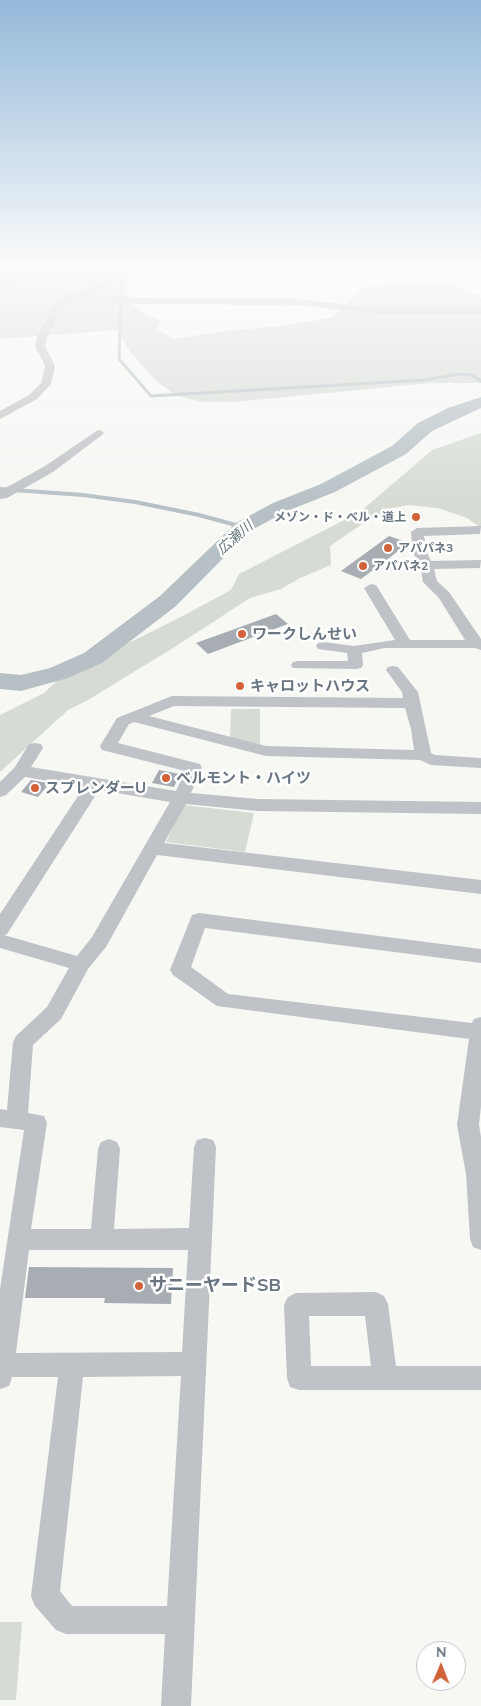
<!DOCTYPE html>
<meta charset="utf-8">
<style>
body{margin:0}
#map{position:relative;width:481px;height:1706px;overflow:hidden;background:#f7f7f4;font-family:Mulish,sans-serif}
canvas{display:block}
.north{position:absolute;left:416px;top:1641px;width:50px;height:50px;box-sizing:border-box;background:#fff;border:1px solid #c3c8cd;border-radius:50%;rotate:1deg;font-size:14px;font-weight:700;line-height:20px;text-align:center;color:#697682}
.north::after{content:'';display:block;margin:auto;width:18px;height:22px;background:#d1623a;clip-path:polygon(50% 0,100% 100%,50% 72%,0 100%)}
</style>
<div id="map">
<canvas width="481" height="1706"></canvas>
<div class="north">N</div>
</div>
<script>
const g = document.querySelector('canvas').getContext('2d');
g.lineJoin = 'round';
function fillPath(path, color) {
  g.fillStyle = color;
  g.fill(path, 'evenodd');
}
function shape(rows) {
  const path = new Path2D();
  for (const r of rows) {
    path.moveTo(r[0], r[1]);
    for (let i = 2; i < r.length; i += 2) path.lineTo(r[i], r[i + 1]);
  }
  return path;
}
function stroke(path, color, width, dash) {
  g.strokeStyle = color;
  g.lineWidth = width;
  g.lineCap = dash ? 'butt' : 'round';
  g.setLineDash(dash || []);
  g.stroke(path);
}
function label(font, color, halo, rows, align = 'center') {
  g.font = font + ' Mulish,"Noto Sans JP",sans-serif';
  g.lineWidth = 5;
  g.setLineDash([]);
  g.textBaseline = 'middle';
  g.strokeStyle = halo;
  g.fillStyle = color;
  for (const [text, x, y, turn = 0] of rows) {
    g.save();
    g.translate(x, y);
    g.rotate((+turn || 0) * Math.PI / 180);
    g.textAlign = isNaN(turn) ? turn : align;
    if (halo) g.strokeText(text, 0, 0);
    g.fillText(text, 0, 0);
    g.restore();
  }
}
fillPath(shape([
 [0,266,133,266,128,278,127,289,130,303,147,315,161,320,157,329,174,339,226,331,279,326,332,318,364,287,416,282,453,284,481,297,481,383,430,383,234,402,202,402,175,395,155,380,131,353,117,330,0,339],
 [481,433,481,528,467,518,438,508,409,505,392,508,380,517,368,520,330,546,331,565,300,578,281,589,250,598,173,648,88,700,68,710,0,772,0,715,44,693,62,676,177,619,231,590,239,574,360,512,432,450],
 [231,709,260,709,260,745,230,738],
 [183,805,254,813,245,852,166,842],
 [0,1622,22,1622,16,1700,0,1700]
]), '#d6dbd4');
stroke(shape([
 [122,266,119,359,151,396,425,380,459,374,472,375,481,381],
 [0,276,10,282,10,286,0,292]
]), '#b7c1c5', 3);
stroke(shape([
 [0,489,83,495,135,502,199,515,243,527]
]), '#b7c1c5', 4);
fillPath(shape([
 [481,397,481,408,432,431,406,454,335,492,287,511,250,531,176,606,102,663,68,678,21,691,0,689,0,673,21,675,50,668,84,653,160,596,236,523,273,503,321,484,392,446,418,423,448,408,481,397]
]), '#b7c1c5');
fillPath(shape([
 [389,536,409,543,361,579,341,571],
 [276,614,288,624,208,654,196,643],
 [159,770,180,774,174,787,152,783],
 [31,780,48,783,50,783,38,797,21,792],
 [29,1267,173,1268,171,1304,104,1303,105,1298,25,1298]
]), '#a7adb3');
fillPath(shape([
 [92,266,103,266,110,271,114,279,105,289,88,294,136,298,298,299,376,308,481,308,481,314,376,314,298,305,136,304,74,299,58,314,47,337,45,346,55,366,51,384,37,399,0,419,0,411,29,395,41,383,45,366,35,346,37,337,51,311,69,294,99,285,104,281,103,274,92,266],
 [98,430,102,431,104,433,102,435,53,472,7,498,0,499,0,491,45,466,98,430],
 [481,526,480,534,424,536,427,553,431,561,481,560,480,568,434,569,437,581,449,592,481,639,481,650,475,648,385,648,362,653,363,665,361,668,356,669,293,668,291,665,293,662,298,661,348,661,347,653,318,649,316,646,318,643,323,642,354,646,395,640,364,588,371,584,376,585,410,640,465,640,439,598,423,582,420,565,413,553,411,532,417,528,481,526],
 [393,666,398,667,418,692,431,753,435,755,481,758,481,768,431,765,420,760,266,756,134,722,129,724,118,743,200,764,202,768,191,793,258,799,481,802,481,814,258,811,186,804,164,843,481,880,481,894,157,855,106,947,88,969,61,1019,33,1045,28,1113,44,1116,47,1123,31,1229,91,1229,98,1149,101,1142,109,1139,117,1142,120,1149,114,1229,189,1228,194,1147,197,1140,205,1138,213,1140,216,1147,191,1706,161,1706,165,1634,66,1634,56,1630,35,1606,31,1596,58,1377,12,1377,9,1386,0,1389,0,1289,24,1130,0,1127,0,1109,7,1110,13,1042,16,1036,47,1007,69,968,0,948,0,914,84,787,25,777,6,795,0,797,0,782,15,767,29,744,35,743,41,744,43,748,31,767,176,791,185,771,102,750,100,746,117,718,172,696,403,698,402,692,386,670,388,667,393,666],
 [174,706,405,708,411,729,414,750,266,746,149,716,174,706],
 [99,790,170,802,92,937,77,956,4,935,7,934,99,790],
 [29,1250,188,1250,182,1352,16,1353,29,1250],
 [181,1376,167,1606,72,1606,60,1591,83,1377,181,1376],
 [199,913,481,949,481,963,205,928,191,967,228,994,472,1023,474,1019,481,1017,481,1106,479,1125,481,1137,481,1250,473,1247,470,1239,466,1174,457,1125,469,1039,217,1006,173,975,170,970,192,915,199,913],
 [376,1292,384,1296,388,1304,396,1366,481,1366,481,1390,299,1390,290,1387,287,1378,284,1305,288,1297,296,1293,376,1292],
 [309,1316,365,1316,371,1366,311,1366,309,1316]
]), '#bfc2c6');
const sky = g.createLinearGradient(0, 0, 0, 505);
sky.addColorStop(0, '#94b9da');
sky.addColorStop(0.53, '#fbfbfa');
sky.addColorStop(1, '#fbfbfa00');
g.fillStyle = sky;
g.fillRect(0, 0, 481, 505);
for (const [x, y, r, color] of [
 [416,517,5,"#d1623a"],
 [388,548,5,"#d1623a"],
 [363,566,5,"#d1623a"],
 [242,634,5,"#d1623a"],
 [240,686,5,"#d1623a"],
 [166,778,5,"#d1623a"],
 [35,788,5,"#d1623a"],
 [139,1286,5,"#d1623a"]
]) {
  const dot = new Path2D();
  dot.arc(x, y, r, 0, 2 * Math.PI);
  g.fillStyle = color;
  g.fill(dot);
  stroke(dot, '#fff', 2);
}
label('bold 12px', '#697682', '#fff', [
 ["メゾン・ド・ベル・道上",406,517,"right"],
 ["アパパネ3",398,548],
 ["アパパネ2",373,566]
], 'left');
label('italic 14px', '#65777f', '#fff', [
 ["広瀬川",235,538,-41]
]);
label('bold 15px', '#697682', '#fff', [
 ["ワークしんせい",252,634],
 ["キャロットハウス",250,686],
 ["ベルモント・ハイツ",176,778],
 ["スプレンダーU",45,788]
], 'left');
label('bold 18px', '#697682', '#fff', [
 ["サニーヤードSB",149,1286]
], 'left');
</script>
